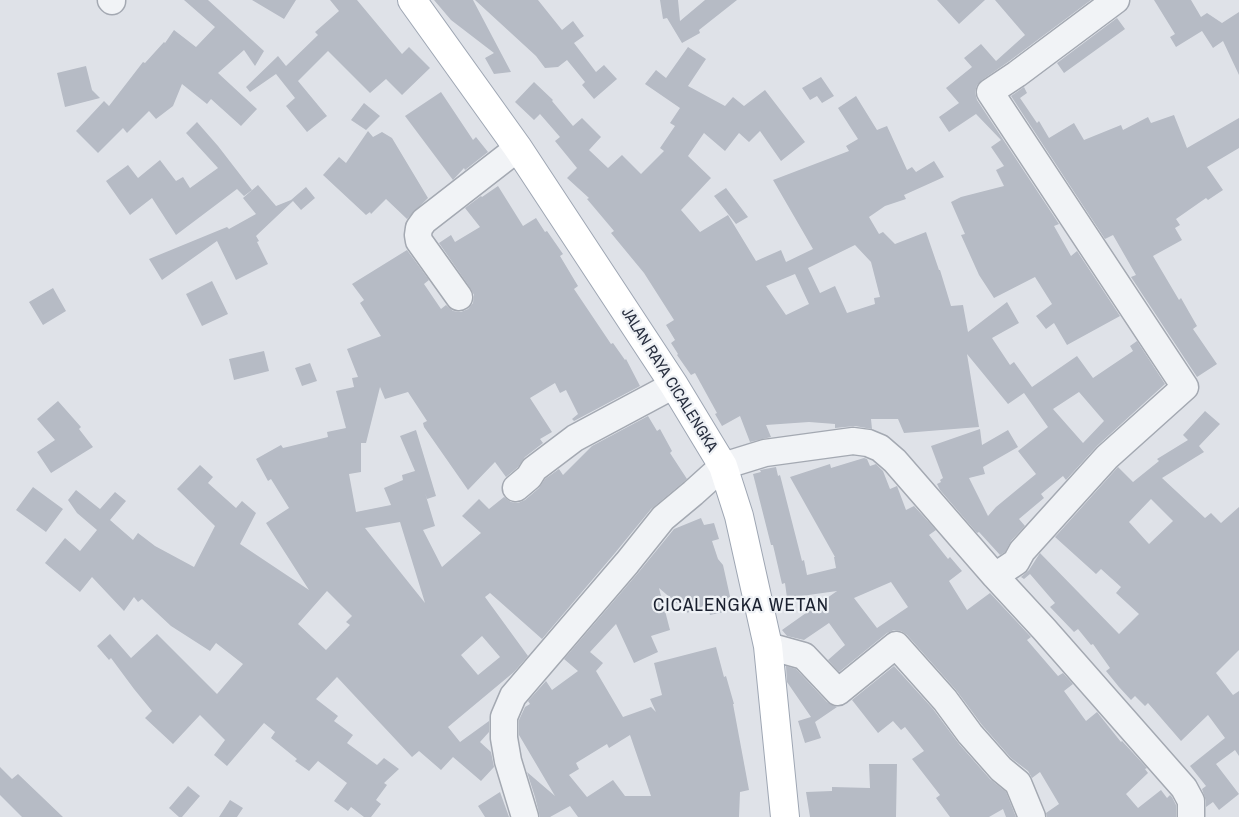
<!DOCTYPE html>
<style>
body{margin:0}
canvas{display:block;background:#dfe2e8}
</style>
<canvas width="1239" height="817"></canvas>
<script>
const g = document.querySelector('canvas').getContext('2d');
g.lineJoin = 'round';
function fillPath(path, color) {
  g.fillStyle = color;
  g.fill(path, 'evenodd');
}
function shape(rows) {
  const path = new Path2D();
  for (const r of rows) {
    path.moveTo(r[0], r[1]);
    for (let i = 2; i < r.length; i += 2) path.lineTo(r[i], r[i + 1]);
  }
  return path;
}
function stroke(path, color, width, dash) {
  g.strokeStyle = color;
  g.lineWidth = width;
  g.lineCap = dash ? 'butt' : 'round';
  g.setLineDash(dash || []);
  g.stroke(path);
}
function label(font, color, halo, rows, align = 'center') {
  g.font = font + ' "Archivo Narrow",sans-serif';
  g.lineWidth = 4.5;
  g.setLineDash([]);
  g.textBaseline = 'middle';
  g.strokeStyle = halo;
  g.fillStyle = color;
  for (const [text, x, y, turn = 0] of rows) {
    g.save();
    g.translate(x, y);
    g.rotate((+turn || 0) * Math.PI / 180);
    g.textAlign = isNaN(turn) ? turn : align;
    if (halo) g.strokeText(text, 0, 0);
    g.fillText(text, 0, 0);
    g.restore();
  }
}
fillPath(shape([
 [184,0,208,0,264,51,255,66,244,50,218,73,257,109,241,126,211,99,207,104,182,84,173,106,156,119,149,111,127,133,123,128,98,153,76,131,104,101,109,106,143,62,145,63,164,42,165,43,174,30,196,47,215,27],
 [252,0,296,0,284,19],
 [330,0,357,0,402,54,409,47,430,68,402,95,386,79,370,93,328,51,298,81,327,116,307,132,286,106,295,98,276,74,250,92,246,87,278,56,286,66,318,35,315,32,339,11],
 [434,0,473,0,511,72,494,74,485,58,494,53,451,20],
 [475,0,538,0,562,30,573,21,584,36,574,43,596,72,604,65,617,79,594,99,582,85,585,82,567,60,558,67,545,68,536,56],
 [660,0,678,0,680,21,705,0,737,0,699,30,700,33,682,43,667,18,663,19],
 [937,0,985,0,959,24],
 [995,0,1091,0,1008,62,982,80,977,85,975,92,977,100,1059,224,1054,226,1071,256,1077,251,1120,316,1067,345,1054,323,1046,329,1036,316,1052,304,1035,277,994,298,979,275,961,235,965,234,951,202,961,197,1004,186,996,170,1004,166,991,147,1001,140,976,114,949,132,939,117,959,103,946,88,972,67,964,58,981,44,996,61,1025,35],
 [1154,0,1191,0,1201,17,1207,13,1222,23,1239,12,1239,75,1223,41,1213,48,1202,31,1176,47,1170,37,1175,34],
 [1117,18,1125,29,1064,73,1057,63],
 [688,47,706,59,688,86,725,106,733,97,744,106,765,90,805,142,781,161,760,131,749,142,739,133,725,151,704,133,688,156,711,178,681,210,700,232,728,215,756,261,781,250,786,262,813,249,773,180,849,151,846,146,858,139,838,108,856,96,877,130,887,126,907,170,912,167,916,172,934,161,944,177,904,195,906,199,885,206,869,217,879,234,883,232,895,244,926,232,939,270,940,270,951,306,963,305,968,332,1007,302,1019,323,992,338,1010,365,1014,362,1032,387,1077,356,1093,378,1133,351,1130,346,1137,341,1165,384,1097,446,1066,480,1063,476,1041,494,1044,498,1019,519,1025,526,1011,541,1005,552,1000,555,979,532,977,533,940,490,937,484,941,482,940,480,943,478,931,446,980,429,982,445,1008,430,1018,447,983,467,985,474,969,478,988,516,996,507,1036,474,1018,451,1048,427,1024,393,1008,404,967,354,979,427,904,433,898,419,871,419,872,429,855,426,835,428,835,424,809,422,766,425,771,437,750,442,740,416,722,426,715,414,717,413,695,373,691,375,677,355,678,354,671,343,675,340,666,325,674,320,644,273,611,233,614,231,587,199,589,198,567,178,577,168,555,141,560,137,540,114,534,120,515,102,534,82,553,100,552,101,573,126,582,118,601,137,589,150,608,168,622,155,641,174,664,151,660,148,675,126,670,123,680,108,645,84,656,70,666,78],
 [855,245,871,262,880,297,874,298,875,304,847,313,835,286,820,293,808,268],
 [795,274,809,304,786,315,766,286],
 [1079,392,1104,421,1083,443,1053,409],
 [86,66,92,90,100,98,65,107,57,73],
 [821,77,834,96,822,103,817,96,810,100,802,88],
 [1024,87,1027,93,1020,98,1037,123,1039,121,1049,138,1074,123,1084,140,1121,125,1123,130,1148,117,1151,123,1174,115,1187,148,1239,118,1239,148,1207,167,1223,190,1208,200,1206,198,1176,219,1180,225,1175,228,1182,240,1153,256,1179,300,1181,298,1197,326,1193,329,1217,364,1197,377,1131,277,1136,275,1113,235,1105,239,1011,96],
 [441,92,473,140,476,137,488,152,465,170,464,168,453,180,405,116],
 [364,103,380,116,366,130,351,120],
 [197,122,218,146,252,190,244,196,237,189,176,235,152,198,130,215,106,181,128,165,138,178,160,160,176,181,183,177,190,188,218,168,186,133],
 [368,131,373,137,382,132,392,138,428,198,407,219,386,199,371,214,370,212,366,215,323,175,339,157,346,163],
 [258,185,276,206,291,200,306,187,315,198,301,210,293,201,256,236,259,241,257,242,268,264,236,280,217,241,162,280,149,259,227,227,229,229,256,214,243,198],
 [498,186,523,226,536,218,545,232,547,231,563,254,560,256,578,286,574,289,611,344,613,343,625,360,626,359,640,386,574,421,572,419,578,414,566,390,560,393,555,383,530,398,552,432,540,439,543,443,525,457,518,467,506,477,495,462,468,490,424,427,423,423,427,421,408,392,385,399,380,387,366,443,361,443,361,472,349,474,356,512,391,505,384,488,403,480,402,475,415,471,400,436,416,430,436,496,427,499,425,493,435,526,423,530,442,567,481,533,462,516,479,499,489,509,504,497,511,502,518,503,525,500,539,488,545,479,559,469,563,475,592,446,648,416,657,431,660,429,672,451,670,453,687,479,651,509,615,553,542,639,490,593,485,597,528,656,514,672,448,727,460,742,489,721,489,732,480,742,491,752,494,767,481,781,453,757,441,770,419,751,412,757,337,677,316,699,338,716,334,721,353,735,347,743,377,765,384,758,399,769,384,783,387,785,376,800,381,804,371,817,364,817,351,807,348,811,334,801,347,783,318,761,309,771,295,761,297,759,271,738,275,732,264,723,227,766,214,755,225,740,200,715,173,744,145,718,152,711,134,689,111,658,109,660,97,646,110,634,131,658,157,634,217,694,243,664,216,643,210,651,171,626,142,599,138,602,134,597,124,611,92,577,80,592,45,563,65,538,80,551,97,530,77,513,68,500,76,490,100,509,115,492,126,501,110,520,133,540,138,533,155,546,194,567,215,526,177,489,200,465,213,477,208,483,236,508,242,501,256,513,240,544,309,590,266,523,289,508,271,479,268,481,256,459,281,445,283,448,328,437,327,432,346,428,336,391,354,387,352,378,358,377,347,349,381,336,360,303,364,300,352,284,407,250,429,280,424,284,441,309,446,305,453,311,461,312,468,309,473,303,474,295,471,289,439,243,451,235,455,242,480,227,465,208,481,196,482,197],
 [400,522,425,603,365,528],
 [327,591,352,616,346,622,350,625,326,650,298,624],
 [482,636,500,657,478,675,461,655],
 [726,188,748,217,736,224,714,196],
 [212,281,228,314,202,326,186,294],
 [53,288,66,311,43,325,29,302],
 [264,351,269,371,234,380,229,359],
 [310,363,317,381,302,386,295,368],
 [58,401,81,427,79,429,93,447,51,473,37,452,55,440,37,419],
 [1205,411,1220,424,1199,446,1204,452,1162,478,1205,518,1211,513,1221,523,1239,507,1239,650,1216,673,1233,695,1239,691,1239,756,1235,750,1216,764,1239,794,1219,810,1213,802,1206,807,1206,801,1202,789,1206,786,1190,766,1225,738,1208,715,1181,741,1148,703,1145,706,1135,696,1131,700,1119,687,1106,671,1110,668,1093,644,1091,645,1078,629,1074,632,1050,607,1055,603,1030,574,1024,579,1021,577,1029,570,1040,553,1119,634,1139,614,1116,593,1121,587,1101,569,1096,574,1055,537,1118,467,1133,482,1159,461,1157,459,1188,440,1183,435],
 [1151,499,1173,521,1149,544,1129,522],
 [864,458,867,459,870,466,876,464,883,471,890,489,897,486,906,510,914,506,936,530,929,535,948,559,950,557,962,571,949,581,967,610,990,593,1031,637,1027,640,1058,676,1063,673,1073,684,1064,691,1086,721,1097,712,1121,742,1122,741,1147,768,1145,769,1148,773,1126,794,1138,808,1161,790,1167,798,1170,795,1172,797,1176,805,1176,817,1047,817,1046,813,1059,804,1040,772,1032,778,1028,771,1011,758,982,725,956,690,907,635,901,631,894,630,887,633,839,672,828,660,845,645,829,623,804,640,787,636,782,630,837,591,787,598,785,583,782,584,773,545,771,545,753,474,761,472,760,470,776,467,778,476,780,475,802,561,804,560,807,575,836,568,834,557,835,557,790,477,830,464,831,468],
 [891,582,908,607,877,628,854,598],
 [33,487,63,509,46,532,16,510],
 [701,518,704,525,714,523,719,539,712,541,718,559,723,565,733,610,710,615,706,601,697,613,692,608,688,613,659,588,670,630,651,636,658,652,634,663,616,624,590,652,603,663,596,671,623,717,651,707,656,712,650,699,662,695,654,663,716,647,724,677,726,676,734,704,733,704,749,790,740,792,739,817,578,817,570,806,550,817,540,817,535,797,527,772,555,796,519,735,519,720,525,707,530,704,528,701,546,681,552,690,578,671,564,659,638,573,674,529],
 [630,735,651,796,625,796,613,780,587,797,569,775,579,769,576,763,607,744,609,748],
 [786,666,796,669,827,702,837,707,815,722,821,738,805,743,798,721,811,717,787,682],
 [894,666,933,709,959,744,990,779,1006,792,1016,817,1006,817,1003,809,989,817,950,817,936,798,940,795,912,759,924,751,905,727,901,730,893,721,878,733,852,700],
 [869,764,897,764,896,817,810,817,806,792,832,791,832,787,870,788],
 [0,767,12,779,18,774,63,817,22,817,0,795],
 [188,786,200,796,182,817,179,817,169,808],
 [500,792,509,817,485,817,478,806],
 [230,800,243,808,237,817,219,817]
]), '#b6bbc5');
const minor = shape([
 [111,0,112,1],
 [459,297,419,241,418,235,419,228,424,221,518,148],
 [516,488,529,477,534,469,575,438,674,385],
 [995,576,1016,562,1022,551,1107,457,1185,387,990,92,1017,74,1116,0],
 [768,646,804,656,838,692,896,645,945,700,970,734,1001,769,1018,783,1032,817],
 [525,817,508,761,504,738,504,717,513,696,627,563,663,518,693,493,723,466,765,453,853,441,868,443,880,448,895,461,995,576,1044,629,1184,788,1191,801,1191,817]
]);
const major = shape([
 [412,0,518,148,674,385,723,466,739,516,768,646,785,817]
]);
stroke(minor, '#a4a9b2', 29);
stroke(major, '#9ea6b3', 30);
stroke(minor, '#f1f3f6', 26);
stroke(major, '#fff', 28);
label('16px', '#282f3f', '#eef1f5', [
 ["JALAN RAYA CICALENGKA",669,380,58]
]);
g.letterSpacing = '1px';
label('19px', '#1a202f', '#eef1f5', [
 ["CICALENGKA WETAN",741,606]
]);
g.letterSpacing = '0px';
</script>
